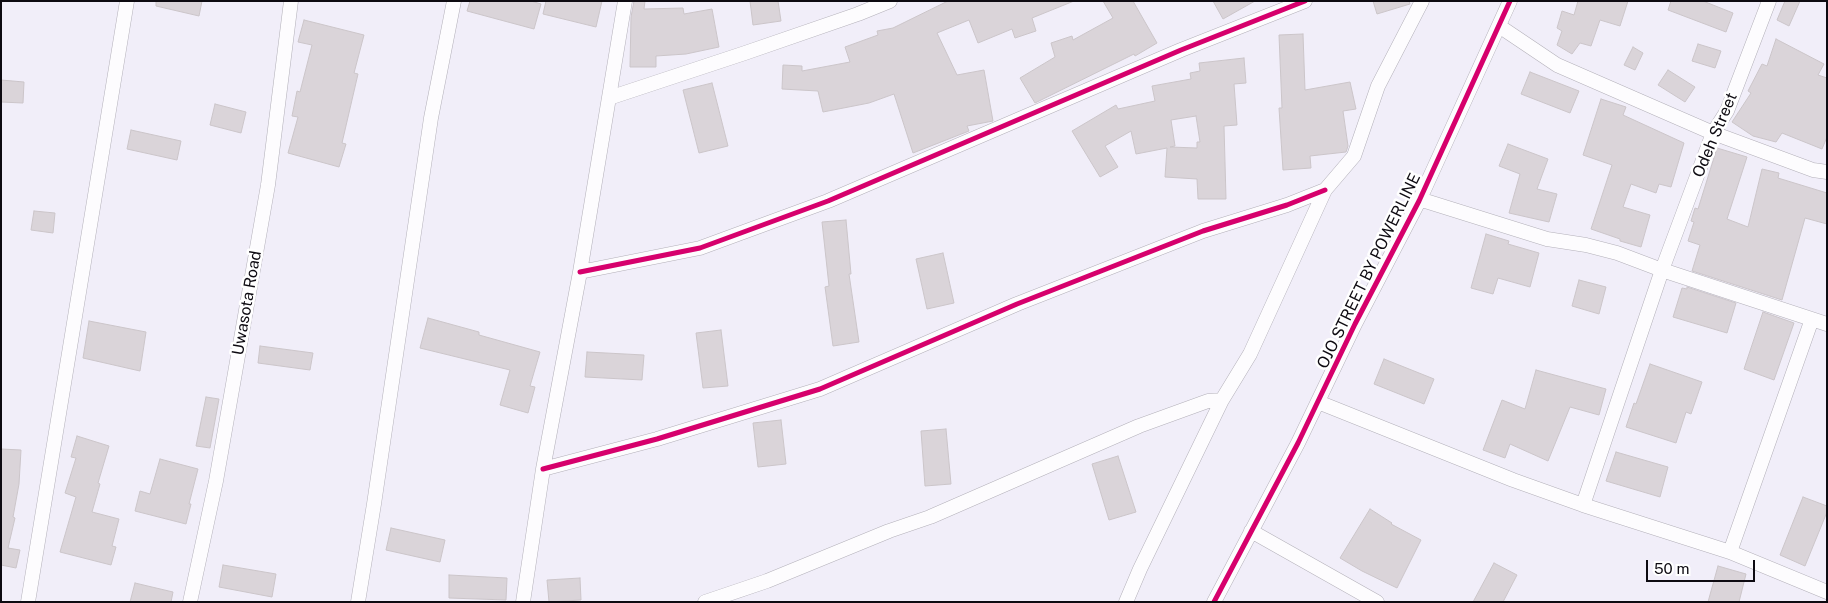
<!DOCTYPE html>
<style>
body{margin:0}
#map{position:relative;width:1828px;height:603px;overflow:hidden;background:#f1eef9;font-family:"Public Sans",sans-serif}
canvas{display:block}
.frame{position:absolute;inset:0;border:2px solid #0d0a11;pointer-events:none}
.scale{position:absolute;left:1646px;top:560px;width:109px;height:22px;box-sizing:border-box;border:2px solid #0d0a11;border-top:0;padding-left:6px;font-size:15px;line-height:18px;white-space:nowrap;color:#0d0a11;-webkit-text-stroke:4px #fff;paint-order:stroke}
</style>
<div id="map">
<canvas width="1828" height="603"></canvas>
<div class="frame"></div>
<div class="scale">50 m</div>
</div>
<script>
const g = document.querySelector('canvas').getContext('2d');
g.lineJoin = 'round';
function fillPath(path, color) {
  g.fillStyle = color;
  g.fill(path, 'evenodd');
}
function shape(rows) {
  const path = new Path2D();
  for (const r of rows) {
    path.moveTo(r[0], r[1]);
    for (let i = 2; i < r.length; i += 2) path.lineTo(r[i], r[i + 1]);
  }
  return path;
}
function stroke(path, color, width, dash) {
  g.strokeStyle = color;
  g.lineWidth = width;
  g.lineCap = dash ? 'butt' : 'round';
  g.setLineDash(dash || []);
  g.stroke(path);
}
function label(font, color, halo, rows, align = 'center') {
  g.font = font + ' "Public Sans",sans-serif';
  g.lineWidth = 5;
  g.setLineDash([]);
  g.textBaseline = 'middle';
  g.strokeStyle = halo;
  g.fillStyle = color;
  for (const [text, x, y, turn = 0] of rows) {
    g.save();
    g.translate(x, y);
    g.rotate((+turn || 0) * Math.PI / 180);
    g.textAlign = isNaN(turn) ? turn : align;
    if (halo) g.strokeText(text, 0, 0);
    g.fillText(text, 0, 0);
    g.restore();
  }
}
const building = shape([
 [156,1,202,1,199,16,156,6,156,1],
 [470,1,531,1,541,4,534,29,467,11,470,1],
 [546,1,602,1,596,27,543,14,546,1],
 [634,1,645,1,644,9,683,8,684,14,712,9,719,47,686,54,656,56,656,67,630,67,631,17,634,1],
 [750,1,778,1,781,21,753,25,750,1],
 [948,1,1074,1,1032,18,1036,31,1015,38,1012,29,978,43,969,20,937,33,957,75,984,70,993,121,967,126,969,131,913,153,894,94,869,103,823,112,818,91,782,89,783,65,802,66,802,71,850,62,845,47,878,35,877,31,893,28,948,1],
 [1103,1,1133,1,1157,43,1135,56,1134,54,1035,103,1020,78,1055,57,1051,43,1072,36,1073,40,1113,18,1103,1],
 [1213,1,1255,1,1223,19,1213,1],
 [1373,1,1409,1,1410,4,1377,14,1373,1],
 [1578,1,1628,1,1620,26,1600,20,1591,46,1580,43,1572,54,1557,45,1562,31,1557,28,1562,11,1574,15,1578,1],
 [1671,1,1703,1,1733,13,1726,32,1668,10,1671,1],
 [1785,1,1800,1,1789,26,1777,20,1785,1],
 [304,20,364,35,354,73,358,74,342,143,346,144,339,167,288,153,298,117,292,116,297,91,300,92,312,45,298,42,304,20],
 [1303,34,1305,90,1350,82,1356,109,1343,111,1348,146,1346,152,1310,156,1311,168,1283,170,1279,108,1282,108,1279,35,1303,34],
 [1776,39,1824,64,1818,75,1827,78,1827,137,1822,149,1782,133,1776,142,1753,136,1732,122,1751,93,1748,91,1762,64,1767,66,1776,39],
 [1698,44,1721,51,1715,68,1692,61,1698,44],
 [1633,47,1643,53,1635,70,1624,65,1633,47],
 [1244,58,1246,83,1234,84,1237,125,1224,126,1226,199,1198,199,1197,179,1165,177,1167,148,1136,154,1131,131,1105,146,1118,167,1100,177,1072,131,1116,105,1118,109,1155,101,1152,86,1191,79,1190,73,1200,71,1199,63,1244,58],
 [1196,116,1200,142,1197,142,1197,148,1170,147,1175,146,1171,120,1196,116],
 [1668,70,1695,87,1685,102,1658,85,1668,70],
 [1530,72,1579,91,1570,113,1521,94,1530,72],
 [1,80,24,82,23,103,1,102,1,80],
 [712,83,728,146,699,153,683,90,712,83],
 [1601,99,1626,107,1623,115,1684,143,1671,187,1659,184,1656,193,1631,184,1623,207,1650,215,1641,247,1620,241,1620,239,1591,229,1612,165,1583,155,1601,99],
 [215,104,246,112,241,133,210,125,215,104],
 [131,130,181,141,177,160,127,149,131,130],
 [1508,144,1548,159,1537,189,1557,194,1549,222,1509,213,1520,174,1499,166,1508,144],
 [1717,148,1747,157,1727,219,1748,227,1762,169,1779,173,1778,178,1827,193,1827,224,1805,218,1782,300,1692,271,1700,245,1688,241,1694,222,1691,221,1695,208,1698,209,1717,148],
 [34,211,55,213,53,233,31,230,34,211],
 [846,220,851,274,849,274,859,342,833,346,825,287,829,286,822,222,846,220],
 [1486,234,1509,241,1508,244,1539,253,1530,287,1498,278,1493,294,1471,288,1486,234],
 [943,253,954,303,927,309,916,259,943,253],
 [1579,280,1606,287,1599,314,1572,306,1579,280],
 [1687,287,1736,303,1727,333,1673,317,1682,288,1687,289,1687,287],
 [1763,312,1794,323,1774,380,1744,369,1763,312],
 [428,318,479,332,479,335,540,352,530,386,535,387,528,413,500,405,510,370,420,348,428,318],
 [89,321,146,332,140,371,83,358,89,321],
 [721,330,728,386,703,388,696,333,721,330],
 [260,346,313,353,310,370,258,363,260,346],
 [587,352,644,355,642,380,585,377,587,352],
 [1384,359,1434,379,1424,404,1374,384,1384,359],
 [1650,364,1702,382,1691,414,1686,412,1676,443,1626,427,1634,403,1636,404,1650,364],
 [1536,370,1606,389,1599,415,1570,407,1548,461,1510,444,1505,458,1483,450,1502,400,1525,409,1536,370],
 [206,397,219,399,210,448,196,446,206,397],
 [781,420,786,464,758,467,753,423,781,420],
 [946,429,951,484,925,486,921,431,946,429],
 [77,436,109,446,98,483,100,484,92,512,119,519,112,546,116,547,111,565,60,552,76,497,65,493,76,458,71,457,77,436],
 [1,449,21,450,19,484,13,517,15,518,8,548,20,550,16,568,1,565,1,449],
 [1616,452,1668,467,1660,497,1606,481,1616,452],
 [1118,456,1136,512,1109,520,1092,464,1118,456],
 [160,459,198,469,189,504,191,504,186,524,135,511,140,491,150,494,160,459],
 [1803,497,1827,506,1827,512,1805,566,1780,555,1803,497],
 [1370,509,1392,523,1391,524,1421,540,1397,588,1362,571,1340,558,1370,509],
 [391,528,445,540,440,562,386,550,391,528],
 [1494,563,1517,575,1503,602,1473,602,1494,563],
 [223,565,276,574,272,597,219,587,223,565],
 [1718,566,1746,574,1739,602,1708,602,1718,566],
 [449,575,507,578,506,600,449,598,449,575],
 [580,578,581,600,549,602,547,580,580,578],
 [135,583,173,592,171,602,130,602,135,583]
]);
fillPath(building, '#dad4d9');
stroke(building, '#cbc5c9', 1);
const street = shape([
 [1499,26,1557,65,1713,133,1813,170,1827,172],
 [609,98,745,53,858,14,890,1],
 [1419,199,1547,239,1586,245,1617,253,1662,270,1827,324],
 [580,272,700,248,828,201,1181,50,1305,1],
 [1318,402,1513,480,1583,505,1730,552,1827,592],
 [543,469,657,439,820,389,1017,304,1203,231,1287,205,1325,190],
 [1583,505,1662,270,1713,133,1727,111,1769,1],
 [1251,531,1377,602],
 [1730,552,1812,319],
 [28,602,127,1],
 [190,602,216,481,268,185,291,1],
 [358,602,374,504,431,118,454,1],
 [523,602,543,469,580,272,625,1],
 [705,602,767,581,889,531,930,517,1139,426,1208,401,1222,400],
 [1126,602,1140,569,1222,400,1250,354,1325,190,1354,156,1378,86,1422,1],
 [1214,602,1298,443,1355,324,1419,201,1510,1]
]);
stroke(street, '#b3b0b9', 15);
stroke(street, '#fdfcfe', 14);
stroke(shape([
 [580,272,700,248,828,201,1181,50,1305,1],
 [543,469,657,439,820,389,1017,304,1203,231,1287,205,1325,190],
 [1214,602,1298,443,1355,324,1419,201,1510,1]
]), '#d6006c', 5);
label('16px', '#0d0a11', '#fff', [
 ["Odeh Street",1715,135,-67],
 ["OJO STREET BY POWERLINE",1369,271,-64],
 ["Uwasota Road",247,303,-80]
]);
</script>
